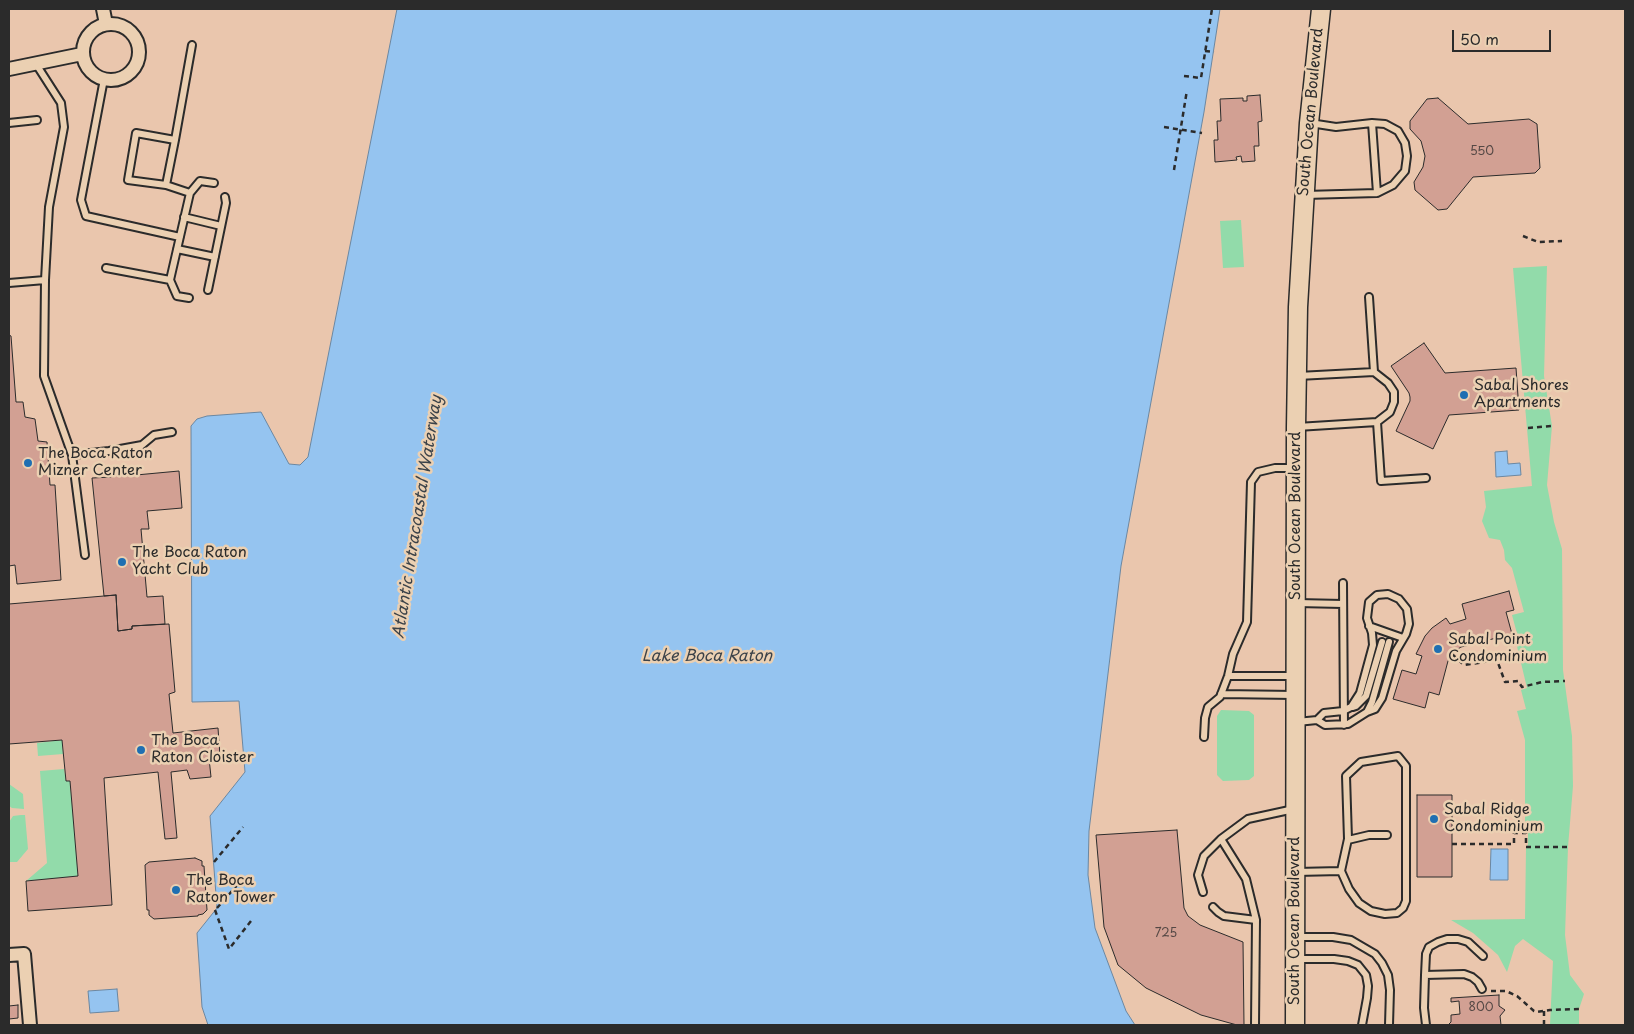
<!DOCTYPE html>
<style>
body{margin:0}
#map{position:relative;width:1634px;height:1034px;overflow:hidden;background:#eac6ad;font-family:"Playpen Sans",sans-serif}
canvas{display:block}
.frame{position:absolute;inset:0;border:10px solid #2b2b2b;pointer-events:none}
.scale{position:absolute;left:1452px;top:30px;width:99px;height:22px;box-sizing:border-box;border:2px solid #2b2b2b;border-top:0;padding-left:6px;font-size:15px;line-height:18px;white-space:nowrap;color:#2b2b2b;-webkit-text-stroke:4px #ebd0b2;paint-order:stroke}
</style>
<div id="map">
<canvas width="1634" height="1034"></canvas>
<div class="frame"></div>
<div class="scale">50 m</div>
</div>
<script>
const g = document.querySelector('canvas').getContext('2d');
g.lineJoin = 'round';
function fillPath(path, color) {
  g.fillStyle = color;
  g.fill(path, 'evenodd');
}
function shape(rows) {
  const path = new Path2D();
  for (const r of rows) {
    if (r.length === 3) {
      path.moveTo(r[0] + r[2], r[1]);
      path.arc(r[0], r[1], r[2], 0, 2 * Math.PI);
      continue;
    }
    path.moveTo(r[0], r[1]);
    for (let i = 2; i < r.length; i += 2) path.lineTo(r[i], r[i + 1]);
  }
  return path;
}
function stroke(path, color, width, dash) {
  g.strokeStyle = color;
  g.lineWidth = width;
  g.lineCap = dash ? 'butt' : 'round';
  g.setLineDash(dash || []);
  g.stroke(path);
}
function label(font, color, halo, rows, align = 'center') {
  g.font = font + ' "Playpen Sans",sans-serif';
  g.lineWidth = 5;
  g.setLineDash([]);
  g.textBaseline = 'middle';
  g.strokeStyle = halo;
  g.fillStyle = color;
  for (const [text, x, y, turn = 0] of rows) {
    g.save();
    g.translate(x, y);
    g.rotate((+turn || 0) * Math.PI / 180);
    g.textAlign = isNaN(turn) ? turn : align;
    if (halo) g.strokeText(text, 0, 0);
    g.fillText(text, 0, 0);
    g.restore();
  }
}
fillPath(shape([
 [1241,220,1244,267,1223,268,1220,221],
 [1547,266,1544,376,1552,426,1547,485,1554,522,1562,549,1563,670,1572,736,1573,786,1568,847,1565,935,1570,975,1584,994,1579,1009,1579,1025,1550,1025,1553,961,1523,939,1515,946,1507,972,1498,955,1473,933,1451,920,1525,919,1526,849,1528,844,1528,827,1525,827,1525,740,1517,711,1526,709,1521,690,1527,688,1516,642,1519,641,1512,615,1524,612,1512,568,1505,560,1504,550,1500,540,1489,538,1482,521,1486,507,1484,491,1532,486,1513,268],
 [1221,710,1249,711,1254,715,1254,776,1249,780,1223,781,1217,775,1217,716],
 [62,740,63,754,38,756,37,743],
 [64,769,66,781,70,781,78,876,26,881,47,863,40,771],
 [9,784,23,794,24,809,12,808,9,806],
 [21,815,25,815,28,849,17,862,9,862,9,822,13,816]
]), '#92dbaa');
const water = shape([
 [397,9,1220,9,1204,112,1121,566,1089,831,1088,875,1095,928,1126,1011,1135,1025,208,1025,202,1007,197,933,217,908,210,816,245,772,239,701,192,702,191,426,197,419,207,416,261,412,289,464,300,465,308,457,397,9],
 [1507,451,1508,464,1520,463,1521,475,1496,477,1495,452,1507,451],
 [1491,849,1508,849,1508,880,1490,880,1491,849],
 [117,989,119,1011,90,1013,88,991,117,989]
]);
fillPath(water, '#95c4f0');
stroke(water, '#6b87a1', 1);
const building = shape([
 [1260,95,1262,121,1258,122,1259,146,1254,146,1255,161,1242,162,1241,156,1236,157,1237,160,1215,162,1214,140,1218,140,1217,121,1221,121,1220,99,1243,98,1243,101,1247,101,1247,96,1260,95],
 [1438,98,1468,124,1529,119,1537,124,1540,168,1535,173,1473,177,1447,209,1438,210,1415,190,1414,182,1423,167,1425,156,1421,141,1410,129,1410,121,1427,99,1438,98],
 [9,335,11,336,16,402,23,402,25,417,35,419,38,441,47,442,50,485,55,485,61,580,17,584,15,565,9,566,9,335],
 [1424,343,1445,373,1516,368,1519,410,1449,415,1433,449,1396,431,1410,401,1410,397,1409,393,1391,366,1424,343],
 [135,469,136,475,179,471,182,508,147,511,149,529,141,529,147,597,163,596,165,624,132,626,132,629,118,631,116,595,104,596,92,478,111,477,111,472,135,469],
 [1509,591,1514,610,1506,612,1512,634,1461,647,1455,651,1448,661,1439,695,1429,692,1425,708,1393,699,1402,670,1416,674,1422,656,1416,654,1425,636,1432,628,1446,618,1450,624,1466,619,1462,604,1509,591],
 [116,595,118,631,132,629,132,626,169,624,175,692,169,694,173,733,218,728,220,756,209,758,211,777,190,779,187,770,171,772,177,838,165,839,158,772,104,778,112,905,28,911,26,881,78,876,70,781,66,781,62,740,9,744,9,604,116,595],
 [1417,795,1452,795,1452,877,1417,877,1417,795],
 [1177,830,1184,908,1188,916,1200,925,1243,942,1244,1025,1237,1025,1201,1015,1146,988,1118,965,1104,927,1096,835,1177,830],
 [195,858,202,861,202,866,204,866,207,910,203,914,198,915,198,916,154,919,149,915,149,910,147,910,145,865,149,862,195,858],
 [1499,995,1499,1006,1505,1010,1500,1016,1501,1025,1448,1025,1451,1022,1451,1015,1460,1014,1459,1001,1451,1002,1451,998,1499,995],
 [18,1005,18,1018,9,1019,9,1006,18,1005]
]);
fillPath(building, '#d2a093');
stroke(building, '#2b2b2b', 1);
const service = shape([
 [36,64,61,103,64,127,49,207,45,280,44,376,72,455,85,555],
 [104,79,81,200,86,216,180,237],
 [9,123,37,120],
 [1372,123,1385,124,1398,131,1405,143,1407,156,1405,171,1393,185,1377,193],
 [175,140,136,133,128,180,166,185,175,140,192,45],
 [166,185,190,193],
 [1305,195,1377,193,1372,123,1336,127,1310,123],
 [184,217,221,226],
 [177,249,215,257],
 [106,268,170,280],
 [9,283,45,280],
 [208,290,226,203,225,197],
 [1369,297,1374,372],
 [189,298,177,296,170,280,190,193,200,181,214,183],
 [1377,422,1381,481,1426,478],
 [1297,427,1377,422,1390,412,1394,402,1394,392,1388,383,1374,372,1298,376],
 [72,455,109,451,142,445,154,435,172,432],
 [1343,583,1344,725],
 [1297,603,1343,604],
 [1369,626,1403,638],
 [1228,676,1294,676],
 [1221,694,1295,695],
 [1353,707,1356,706,1366,696,1382,642],
 [1367,712,1372,702,1389,642],
 [1297,722,1317,720,1325,725,1348,724,1367,712,1375,709,1382,698,1396,651,1406,634,1409,624,1407,609,1399,599,1388,594,1377,595,1369,602,1367,618,1372,633,1373,645,1360,693,1351,707,1343,711,1324,713,1317,720],
 [1204,737,1205,718,1208,707,1220,697,1228,676,1233,654,1247,622,1251,482,1258,472,1275,468,1295,468],
 [1221,839,1246,879,1256,920,1255,1025],
 [1348,840,1369,835,1387,835],
 [1296,872,1341,871,1348,839,1346,776,1361,762,1398,756,1406,766,1406,901,1403,908,1397,913,1385,914,1371,911,1359,903,1349,889,1341,871],
 [1203,892,1198,875,1204,856,1221,839,1248,819,1294,809],
 [1213,907,1218,912,1224,916,1256,920],
 [1295,937,1333,937,1351,940,1375,954,1382,963,1388,975,1390,990,1389,1025],
 [1296,959,1334,959,1348,961,1358,965,1366,975,1368,986,1367,998,1362,1025],
 [1425,975,1426,954,1429,947,1438,942,1447,939,1458,939,1468,942,1483,956],
 [1426,1025,1424,1008,1425,975,1464,974,1472,977,1478,982,1482,989]
]);
const minor = shape([
 [103,9,106,24],
 [111,52,28],
 [9,69,82,54],
 [9,955,24,954,30,1025]
]);
const secondary = shape([
 [1295,1025,1296,427,1298,307,1309,123,1321,9]
]);
stroke(service, '#2b2b2b', 10);
stroke(minor, '#2b2b2b', 16);
stroke(secondary, '#2b2b2b', 21);
stroke(shape([
 [1205,51,1214,52],
 [1184,76,1201,78,1212,9,1210,9],
 [1164,127,1202,133],
 [1174,170,1187,90],
 [1523,236,1538,242,1562,241],
 [1528,428,1552,426],
 [1452,654,1464,665,1497,660,1505,682,1518,681,1522,687,1542,682,1565,681],
 [1452,844,1514,844,1514,833,1526,833,1526,847,1568,847],
 [214,862,243,827],
 [217,908,246,875],
 [215,910,229,949,251,921],
 [1491,991,1506,991,1517,996,1534,1011,1537,1012,1550,1010,1579,1009],
 [1544,1025,1544,1011]
]), '#2b2b2b', 2.5, [5, 4]);
stroke(service, '#ebd0b2', 6);
stroke(minor, '#ebd0b2', 12);
stroke(secondary, '#ebd0b2', 18);
for (const [x, y, r, color] of [
 [1464,395,5,"#1f6fb2"],
 [28,463,5,"#1f6fb2"],
 [122,562,5,"#1f6fb2"],
 [1438,649,5,"#1f6fb2"],
 [141,750,5,"#1f6fb2"],
 [1434,819,5,"#1f6fb2"],
 [176,890,5,"#1f6fb2"]
]) {
  const dot = new Path2D();
  dot.arc(x, y, r, 0, 2 * Math.PI);
  g.fillStyle = color;
  g.fill(dot);
  stroke(dot, '#ebd0b2', 2);
}
label('12px', '#554845', null, [
 ["550",1482,152],
 ["725",1166,934],
 ["800",1481,1008]
]);
label('15px', '#2b2b2b', '#ebd0b2', [
 ["South Ocean Boulevard",1311,112,-85],
 ["South Ocean Boulevard",1296,516,-90],
 ["South Ocean Boulevard",1295,921,-90]
]);
label('15px', '#2b2b2b', '#ebd0b2', [
 ["Sabal Shores",1474,386],
 ["Apartments",1474,403],
 ["The Boca Raton",38,454],
 ["Mizner Center",38,471],
 ["The Boca Raton",132,553],
 ["Yacht Club",132,570],
 ["Sabal Point",1448,640],
 ["Condominium",1448,657],
 ["The Boca",151,741],
 ["Raton Cloister",151,758],
 ["Sabal Ridge",1444,810],
 ["Condominium",1444,827],
 ["The Boca",186,881],
 ["Raton Tower",186,898]
], 'left');
label('italic 16px', '#3b4249', '#ebd0b2', [
 ["Atlantic Intracoastal Waterway",418,517,-81],
 ["Lake Boca Raton",707,657]
]);
</script>
